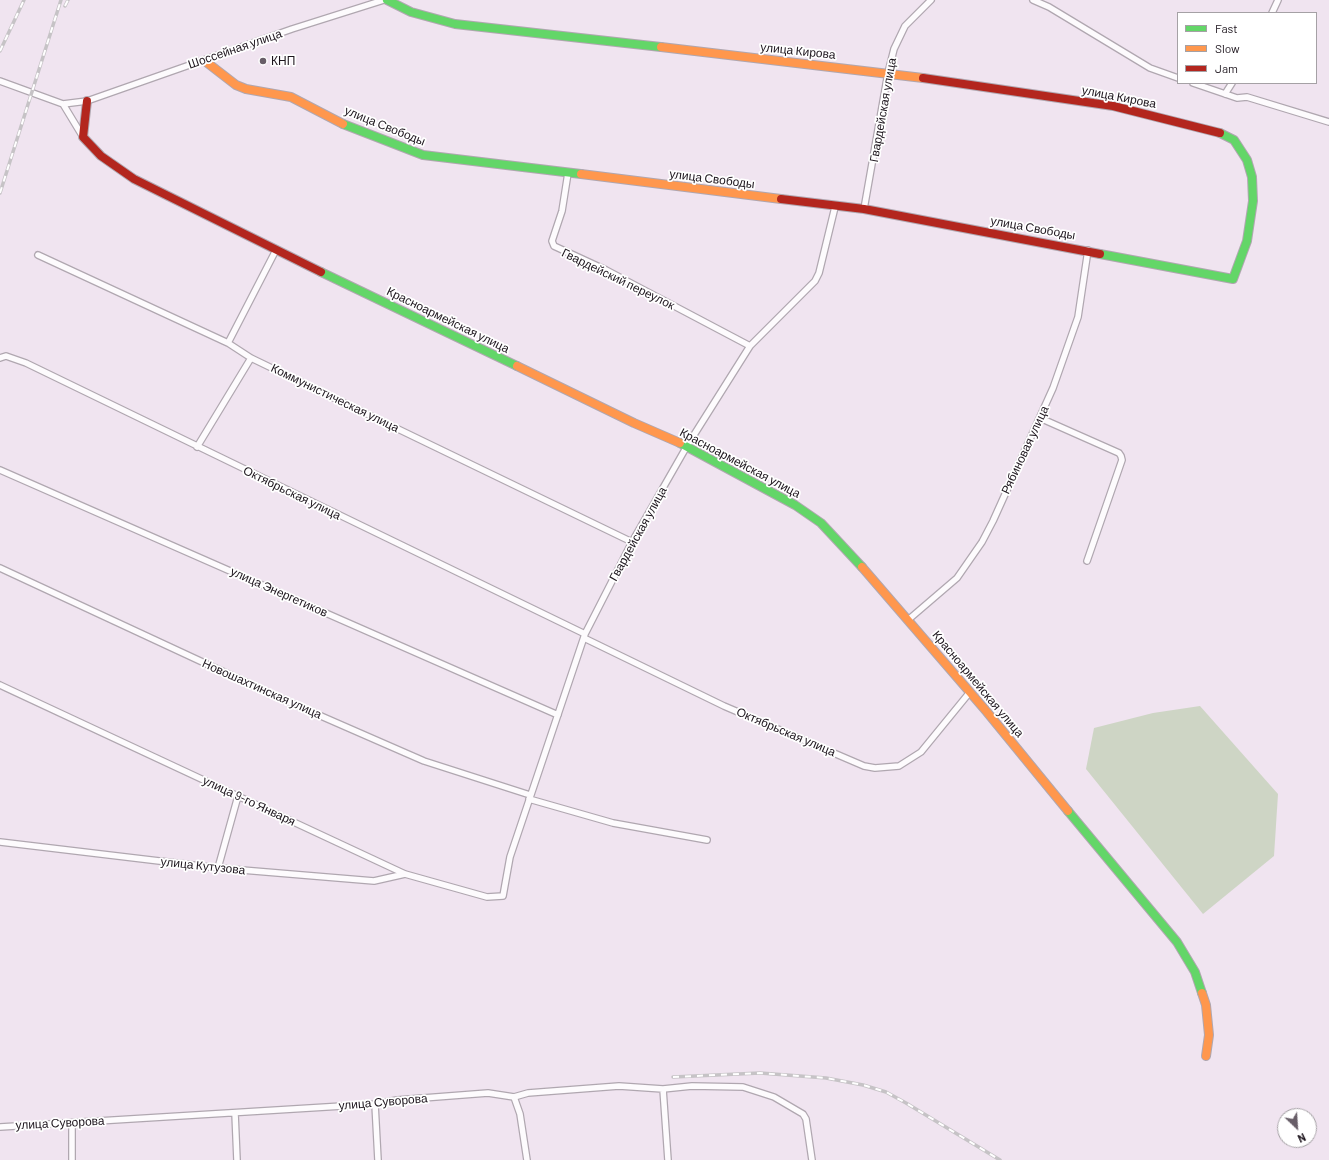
<!DOCTYPE html>
<meta charset="utf-8">
<style>
body{margin:0}
#map{position:relative;width:1329px;height:1160px;overflow:hidden;background:#f0e4f0;font-family:Barlow,sans-serif}
canvas{display:block}
.legend{position:absolute;left:1177px;top:12px;width:140px;height:72px;box-sizing:border-box;background:#fff;border:1px solid #a5a1a5;margin:0;padding:5px 7px;list-style:none;font-size:12px;color:#1d151d}
.legend li{display:flex;align-items:center;gap:8px;height:20px}
.legend b{width:20px;border:1px solid #a5a1a5}
.north{position:absolute;left:1277px;top:1108px;width:40px;height:40px;box-sizing:border-box;background:#fff;border:1px solid #a5a1a5;border-radius:50%;rotate:155deg;font-size:11px;font-weight:700;line-height:16px;text-align:center;color:#1d151d}
.north::after{content:'';display:block;margin:auto;width:14px;height:18px;background:#675d67;clip-path:polygon(50% 0,100% 100%,50% 72%,0 100%)}
</style>
<div id="map">
<canvas width="1329" height="1160"></canvas>
<ul class="legend">
<li><b style="height:5px;background:#63d668"></b>Fast</li>
<li><b style="height:5px;background:#ff974d"></b>Slow</li>
<li><b style="height:5px;background:#b3261e"></b>Jam</li>
</ul>
<div class="north">N</div>
</div>
<script>
const g = document.querySelector('canvas').getContext('2d');
g.lineJoin = 'round';
function fillPath(path, color) {
  g.fillStyle = color;
  g.fill(path, 'evenodd');
}
function shape(rows) {
  const path = new Path2D();
  for (const r of rows) {
    path.moveTo(r[0], r[1]);
    for (let i = 2; i < r.length; i += 2) path.lineTo(r[i], r[i + 1]);
  }
  return path;
}
function stroke(path, color, width, dash) {
  g.strokeStyle = color;
  g.lineWidth = width;
  g.lineCap = dash ? 'butt' : 'round';
  g.setLineDash(dash || []);
  g.stroke(path);
}
function label(font, color, halo, rows, align = 'center') {
  g.font = font + ' Barlow,sans-serif';
  g.lineWidth = 3.5;
  g.setLineDash([]);
  g.textBaseline = 'middle';
  g.strokeStyle = halo;
  g.fillStyle = color;
  for (const [text, x, y, turn = 0] of rows) {
    g.save();
    g.translate(x, y);
    g.rotate((+turn || 0) * Math.PI / 180);
    g.textAlign = isNaN(turn) ? turn : align;
    if (halo) g.strokeText(text, 0, 0);
    g.fillText(text, 0, 0);
    g.restore();
  }
}
fillPath(shape([
 [1200,706,1278,794,1274,856,1203,914,1086,769,1094,728,1153,713]
]), '#ced5c5');
const street = shape([
 [1033,0,1049,7,1150,68,1178,78],
 [1272,13,1278,0],
 [0,81,63,104,83,137],
 [1193,83,1237,98,1247,97,1329,122],
 [1225,94,1232,83],
 [63,104,87,101,292,29,384,0],
 [568,173,562,211,552,241,554,246,606,270,750,346],
 [864,209,888,73,894,49,905,26,931,0],
 [38,255,228,343,251,358,632,542],
 [228,343,276,250],
 [0,358,6,356,26,363,585,634],
 [1040,418,1119,453,1121,456,1122,460,1087,561],
 [197,447,251,358],
 [0,470,558,715],
 [0,568,282,699,424,761,530,795],
 [908,620,957,578,982,542,993,521,1053,388,1078,317,1088,250],
 [584,638,724,706,864,766,875,768,899,766,921,752,970,692],
 [0,685,405,874,487,897,503,896,510,857,585,634,632,542,687,446,750,346,815,281,819,273,835,207],
 [529,799,613,823,707,840],
 [0,842,218,868,374,881,405,874],
 [218,868,238,796],
 [663,1089,668,1160],
 [514,1097,520,1114,527,1160],
 [375,1104,378,1160],
 [235,1113,237,1160],
 [72,1123,72,1160],
 [0,1127,375,1104,397,1100,488,1093,514,1097,528,1093,619,1086,663,1089,692,1086,743,1087,774,1097,803,1114,806,1119,812,1160]
]);
const fast = shape([
 [387,0,411,12,455,24,661,47],
 [343,124,423,155,581,174],
 [1100,254,1233,279,1247,241,1253,201,1252,177,1247,160,1234,140,1220,133],
 [321,272,517,366],
 [680,443,795,505,821,523,862,567],
 [1068,811,1177,942,1195,972,1202,993]
]);
const slow = shape([
 [661,47,923,78],
 [205,61,236,85,246,89,291,97,343,124],
 [581,174,781,199],
 [517,366,634,423,680,443],
 [862,567,987,712,1068,811],
 [1202,993,1206,1005,1209,1035,1206,1056]
]);
const jam = shape([
 [923,78,1113,106,1220,133],
 [87,101,83,137,101,156,134,179,321,272],
 [781,199,864,209,1100,254]
]);
stroke(street, '#b0a7b0', 8);
stroke(fast, '#b0a7b0', 10);
stroke(slow, '#b0a7b0', 10);
stroke(jam, '#b0a7b0', 10);
stroke(street, '#fdfbfd', 5.5);
stroke(fast, '#63d668', 8);
stroke(slow, '#ff974d', 8);
stroke(jam, '#b3261e', 8);
const rail = shape([
 [65,6,68,0],
 [0,51,24,0],
 [0,193,61,0],
 [673,1077,760,1073,826,1078,863,1085,886,1092,906,1103,1000,1160]
]);
stroke(rail, '#c6c3c6', 3.5);
stroke(rail, '#fff', 2, [6]);
for (const [x, y, r, color] of [
 [263,61,4,"#675d67"]
]) {
  const dot = new Path2D();
  dot.arc(x, y, r, 0, 2 * Math.PI);
  g.fillStyle = color;
  g.fill(dot);
  stroke(dot, '#fff', 1.5);
}
label('12px', '#1d151d', '#fff', [
 ["Шоссейная улица",235,49,-19],
 ["улица Кирова",798,51,6],
 ["улица Кирова",1119,97,11],
 ["Гвардейская улица",883,110,-80],
 ["улица Свободы",385,126,22],
 ["улица Свободы",712,179,7],
 ["улица Свободы",1033,228,10],
 ["Гвардейский переулок",618,279,26],
 ["Красноармейская улица",448,320,26],
 ["Коммунистическая улица",335,398,26],
 ["Рябиновая улица",1025,450,-65],
 ["Красноармейская улица",740,463,28],
 ["Октябрьская улица",292,493,26],
 ["Гвардейская улица",638,534,-61],
 ["улица Энергетиков",279,592,24],
 ["Красноармейская улица",978,684,50],
 ["Новошахтинская улица",262,689,24],
 ["Октябрьская улица",786,732,23],
 ["улица 9-го Января",249,801,25],
 ["улица Кутузова",203,866,6],
 ["улица Суворова",383,1102,-5],
 ["улица Суворова",60,1123,-3]
]);
label('12px', '#1d151d', '#fff', [
 ["КНП",271,61]
], 'left');
</script>
